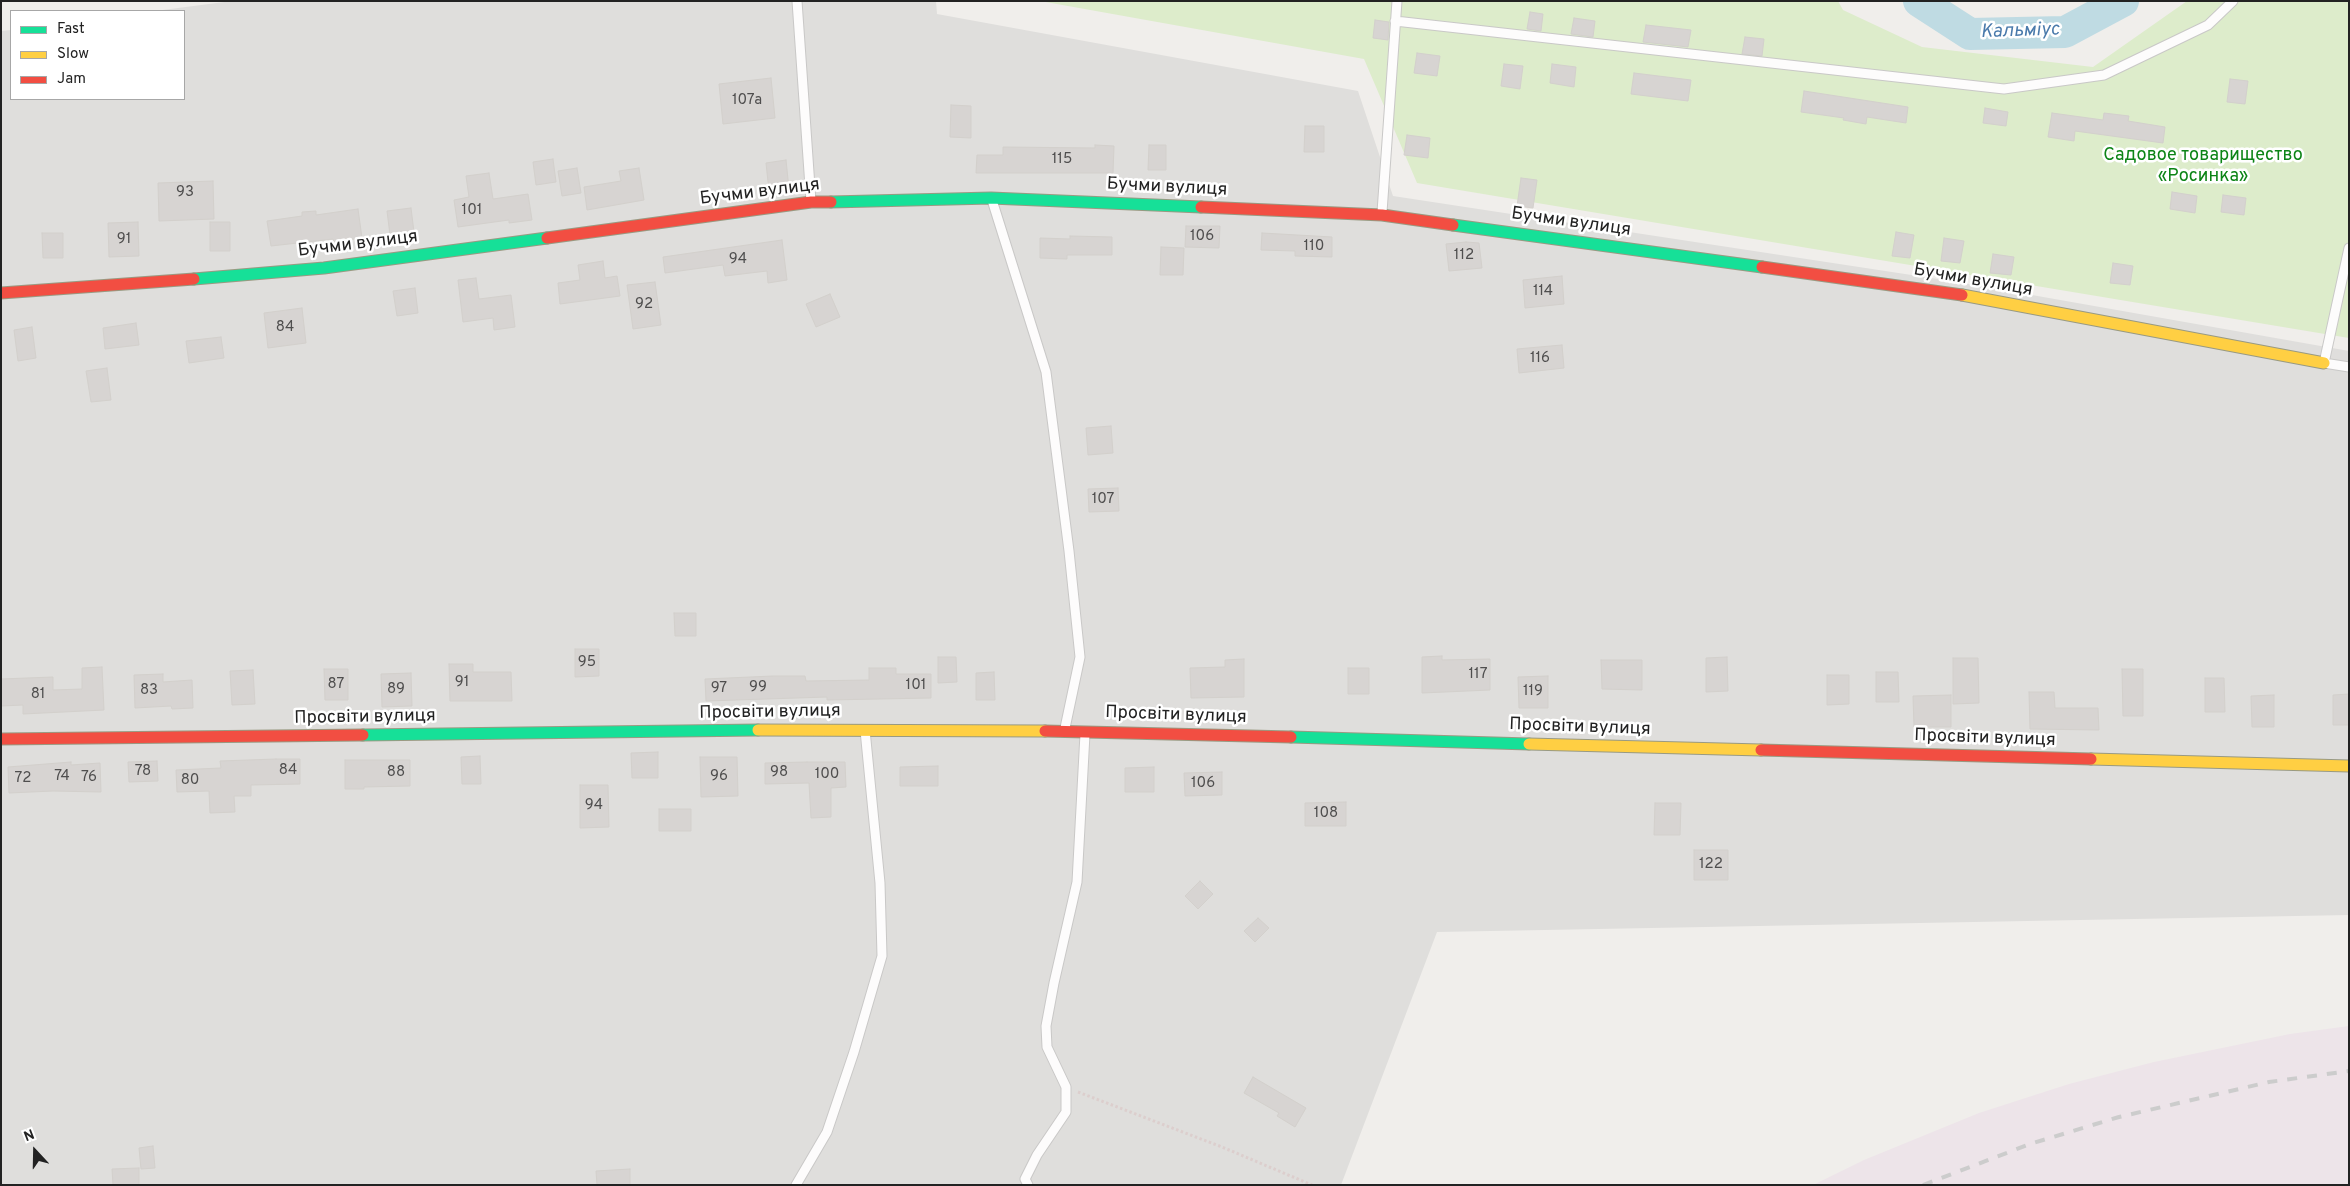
<!DOCTYPE html>
<meta charset="utf-8">
<style>
body{margin:0}
#map{position:relative;width:2350px;height:1186px;overflow:hidden;background:#f0eeeb;font-family:Overpass,sans-serif}
canvas{display:block}
.frame{position:absolute;inset:0;border:2px solid #222;pointer-events:none}
.legend{position:absolute;left:10px;top:10px;width:175px;height:90px;box-sizing:border-box;background:#fff;border:1px solid #a7a7a7;margin:0;padding:6px 9px;list-style:none;font-size:15px;color:#222}
.legend li{display:flex;align-items:center;gap:10px;height:25px}
.legend b{width:25px;border:1px solid #a7a7a7}
.north{position:absolute;left:10px;top:1126px;width:50px;height:50px;-webkit-text-stroke:4px #fff;paint-order:stroke;rotate:339deg;font-size:14px;font-weight:700;line-height:20px;text-align:center;color:#222}
.north::after{content:'';display:block;margin:auto;width:18px;height:22px;background:#222;clip-path:polygon(50% 0,100% 100%,50% 72%,0 100%)}
</style>
<div id="map">
<canvas width="2350" height="1186"></canvas>
<div class="frame"></div>
<ul class="legend">
<li><b style="height:6px;background:#16e098"></b>Fast</li>
<li><b style="height:6px;background:#ffcf43"></b>Slow</li>
<li><b style="height:6px;background:#f24e42"></b>Jam</li>
</ul>
<div class="north">N</div>
</div>
<script>
const g = document.querySelector('canvas').getContext('2d');
g.lineJoin = 'round';
function fillPath(path, color) {
  g.fillStyle = color;
  g.fill(path, 'evenodd');
}
function shape(rows) {
  const path = new Path2D();
  for (const r of rows) {
    path.moveTo(r[0], r[1]);
    for (let i = 2; i < r.length; i += 2) path.lineTo(r[i], r[i + 1]);
  }
  return path;
}
function stroke(path, color, width, dash) {
  g.strokeStyle = color;
  g.lineWidth = width;
  g.lineCap = dash ? 'butt' : 'round';
  g.setLineDash(dash || []);
  g.stroke(path);
}
function label(font, color, halo, rows, align = 'center') {
  g.font = font + ' Overpass,sans-serif';
  g.lineWidth = 5;
  g.setLineDash([]);
  g.textBaseline = 'middle';
  g.strokeStyle = halo;
  g.fillStyle = color;
  for (const [text, x, y, turn = 0] of rows) {
    g.save();
    g.translate(x, y);
    g.rotate((+turn || 0) * Math.PI / 180);
    g.textAlign = isNaN(turn) ? turn : align;
    if (halo) g.strokeText(text, 0, 0);
    g.fillText(text, 0, 0);
    g.restore();
  }
}
fillPath(shape([
 [232,1,936,1,937,14,1358,91,1393,196,1964,283,2349,351,2349,915,1437,932,1341,1185,1,1185,1,31,11,30,11,99,184,99,184,11,155,11]
]), '#dfdedc');
fillPath(shape([
 [2349,1026,2349,1185,1813,1185,1864,1160,1979,1113,2069,1084,2154,1062,2290,1034]
]), '#ede4e9');
fillPath(shape([
 [1040,1,1838,1,1843,10,1922,47,2093,67,2187,1,2349,1,2349,338,1417,183,1364,59]
]), '#ddeccb');
stroke(shape([
 [1919,1,1970,34,2065,32,2123,1]
]), '#bfdbe3', 32);
const building = shape([
 [1530,12,1543,14,1541,31,1527,29,1530,12],
 [1574,18,1595,21,1593,37,1571,34,1574,18],
 [1375,20,1389,22,1388,40,1373,38,1375,20],
 [1646,25,1691,30,1688,47,1643,42,1646,25],
 [1745,37,1764,39,1762,56,1742,54,1745,37],
 [1417,53,1440,56,1437,76,1414,73,1417,53],
 [1504,64,1523,66,1520,89,1501,86,1504,64],
 [1552,64,1576,67,1574,87,1550,83,1552,64],
 [1634,73,1691,80,1688,101,1631,94,1634,73],
 [771,78,775,118,723,124,719,84,771,78],
 [2230,79,2248,81,2245,104,2227,102,2230,79],
 [1804,91,1908,107,1906,123,1867,117,1866,124,1843,120,1844,118,1801,112,1804,91],
 [951,105,971,106,971,138,950,137,951,105],
 [1985,108,2008,112,2006,126,1983,123,1985,108],
 [2052,113,2103,120,2104,113,2129,116,2128,121,2165,127,2163,143,2075,131,2074,141,2048,137,2052,113],
 [1305,126,1324,126,1324,152,1304,152,1305,126],
 [1407,135,1430,138,1428,158,1404,155,1407,135],
 [1095,145,1114,146,1113,173,976,173,977,155,1003,155,1003,147,1095,148,1095,145],
 [1149,145,1166,145,1166,170,1148,170,1149,145],
 [553,159,556,182,536,185,533,162,553,159],
 [786,160,789,189,769,191,766,163,786,160],
 [577,168,581,193,562,196,558,171,577,168],
 [639,168,644,200,587,210,584,187,621,181,619,171,639,168],
 [489,173,493,199,528,194,532,220,509,223,509,220,458,227,454,200,469,197,466,176,489,173],
 [1521,178,1537,180,1533,208,1517,206,1521,178],
 [213,181,214,219,159,221,158,183,213,181],
 [2172,192,2197,196,2195,213,2170,209,2172,192],
 [2223,195,2246,198,2244,215,2221,212,2223,195],
 [411,208,414,232,390,235,387,211,411,208],
 [358,209,362,238,334,242,333,239,271,246,267,221,302,216,302,212,316,211,316,215,358,209],
 [138,222,139,256,109,257,108,223,138,222],
 [210,222,230,222,230,251,210,251,210,222],
 [1186,226,1220,226,1219,248,1185,247,1186,226],
 [1896,232,1914,235,1910,258,1892,256,1896,232],
 [42,233,63,233,63,258,43,258,42,233],
 [1262,233,1332,237,1332,257,1295,256,1295,251,1261,250,1262,233],
 [1070,236,1112,237,1112,255,1067,255,1067,259,1040,258,1040,238,1070,239,1070,236],
 [1944,238,1964,241,1960,263,1941,261,1944,238],
 [782,240,787,280,768,283,767,271,725,276,723,265,665,273,663,257,782,240],
 [1466,242,1479,243,1482,268,1449,271,1446,244,1466,242],
 [1161,247,1184,248,1183,275,1160,275,1161,247],
 [1993,254,2014,257,2011,275,1990,273,1993,254],
 [603,261,605,278,617,276,620,296,560,304,558,283,580,280,578,265,603,261],
 [2113,263,2133,266,2130,285,2110,283,2113,263],
 [1562,276,1564,304,1525,308,1523,280,1562,276],
 [476,278,479,299,511,295,515,327,494,330,493,318,463,322,458,280,476,278],
 [655,282,661,325,633,329,627,285,655,282],
 [415,288,418,313,397,316,393,291,415,288],
 [830,294,840,317,816,327,806,304,830,294],
 [302,308,306,343,268,348,264,313,302,308],
 [136,323,139,345,105,349,103,328,136,323],
 [32,327,36,358,18,361,14,330,32,327],
 [221,337,224,358,189,363,186,341,221,337],
 [1562,345,1564,368,1519,373,1517,349,1562,345],
 [107,368,111,400,91,402,86,371,107,368],
 [1111,426,1113,453,1088,455,1086,428,1111,426],
 [1118,488,1119,511,1089,512,1088,489,1118,488],
 [674,613,696,613,696,636,675,636,674,613],
 [575,649,599,649,599,676,575,677,575,649],
 [1442,656,1442,660,1490,659,1490,690,1422,693,1422,657,1442,656],
 [938,657,956,657,957,682,938,683,938,657],
 [1727,657,1728,691,1706,692,1706,658,1727,657],
 [1953,658,1978,658,1979,703,1953,704,1953,658],
 [1244,659,1244,697,1191,698,1190,668,1225,667,1225,660,1244,659],
 [1601,660,1642,660,1642,690,1602,689,1601,660],
 [449,664,473,664,473,672,511,672,512,701,450,701,449,664],
 [102,667,104,710,23,714,23,705,1,706,1,679,53,677,53,690,82,689,82,668,102,667],
 [869,668,896,668,896,674,931,674,931,698,827,700,827,697,706,701,705,679,773,676,805,676,806,681,869,680,869,668],
 [1348,668,1369,668,1369,694,1348,694,1348,668],
 [324,669,348,669,348,700,325,700,324,669],
 [2122,669,2143,669,2143,716,2123,716,2122,669],
 [253,670,255,704,232,705,230,671,253,670],
 [994,672,995,700,976,700,976,673,994,672],
 [1876,672,1898,672,1899,702,1876,702,1876,672],
 [411,673,412,706,382,707,381,674,411,673],
 [163,674,163,682,192,680,193,708,172,709,171,706,135,708,134,675,163,674],
 [1827,675,1849,675,1849,704,1827,705,1827,675],
 [1548,676,1548,708,1519,708,1518,677,1548,676],
 [2205,678,2224,678,2225,712,2205,712,2205,678],
 [2029,692,2054,692,2055,708,2098,708,2099,730,2030,729,2029,692],
 [2349,694,2349,725,2333,725,2333,695,2349,694],
 [1951,695,1951,727,1914,727,1913,696,1951,695],
 [2274,695,2274,727,2252,727,2251,696,2274,695],
 [658,752,658,778,632,778,631,753,658,752],
 [480,756,481,784,462,784,461,757,480,756],
 [700,757,737,757,738,796,701,797,700,757],
 [276,759,300,759,300,784,251,785,251,796,234,796,235,812,210,813,209,791,177,792,176,770,221,768,220,761,276,759],
 [345,760,410,760,410,786,364,787,364,789,345,789,345,760],
 [157,761,158,781,129,782,128,762,157,761],
 [71,762,71,765,100,763,101,792,53,791,9,793,8,767,71,762],
 [807,762,845,762,846,787,831,788,831,817,811,818,809,783,765,784,765,763,807,762],
 [938,766,938,786,900,786,900,767,938,766],
 [1154,767,1154,792,1125,792,1125,768,1154,767],
 [1222,772,1222,795,1185,796,1184,773,1222,772],
 [580,785,608,785,609,827,580,828,580,785],
 [1346,802,1346,826,1305,826,1305,803,1346,802],
 [1655,803,1681,803,1680,835,1654,835,1655,803],
 [659,809,691,809,691,831,659,831,659,809],
 [1694,850,1728,850,1728,880,1694,880,1694,850],
 [1200,881,1213,894,1198,909,1185,896,1200,881],
 [1258,918,1269,928,1255,942,1244,931,1258,918],
 [1253,1077,1306,1108,1295,1127,1277,1116,1279,1113,1244,1093,1253,1077],
 [153,1146,155,1168,141,1169,139,1148,153,1146],
 [139,1168,139,1185,113,1185,112,1169,139,1168],
 [630,1169,630,1185,597,1185,596,1171,630,1169]
]);
fillPath(building, '#d7d4d2');
stroke(building, '#d3d0cc', 1);
const lane = shape([
 [797,1,811,201],
 [1395,21,2004,89,2104,75,2208,25,2233,1],
 [992,200,1046,372,1069,551,1080,657,1065,728],
 [1382,212,1397,1],
 [2349,248,2324,363,2349,367],
 [796,1185,827,1132,854,1052,882,956,880,883,865,730],
 [1028,1185,1025,1179,1037,1155,1066,1112,1066,1087,1047,1047,1046,1026,1054,983,1077,882,1085,734]
]);
const fast = shape([
 [831,202,991,198,1201,207],
 [1453,225,1762,267],
 [194,279,324,268,547,238],
 [363,735,758,730],
 [1291,737,1529,744]
]);
const slow = shape([
 [1962,295,2324,363],
 [758,730,1045,731],
 [1529,744,1761,750],
 [2091,759,2349,766]
]);
const jam = shape([
 [1201,207,1382,215,1453,225],
 [547,238,811,202,831,202],
 [1762,267,1962,295],
 [1,293,194,279],
 [1045,731,1291,737],
 [1,739,363,735],
 [1761,750,2091,759]
]);
stroke(lane, '#c9c8c7', 11);
stroke(fast, '#999a82', 13);
stroke(slow, '#999a82', 13);
stroke(jam, '#999a82', 13);
stroke(shape([
 [1078,1092,1222,1147,1312,1185]
]), '#dccecd', 3, [2.5, 2.5]);
stroke(lane, '#fdfcfc', 9);
stroke(fast, '#16e098', 11);
stroke(slow, '#ffcf43', 11);
stroke(jam, '#f24e42', 11);
stroke(shape([
 [1923,1185,2030,1144,2119,1117,2269,1082,2349,1071]
]), '#ccc', 4, [10, 10]);
label('15px', '#4f4e4e', null, [
 ["107а",747,101],
 ["115",1062,160],
 ["93",185,193],
 ["101",472,211],
 ["106",1202,237],
 ["91",124,240],
 ["110",1314,247],
 ["112",1464,256],
 ["94",738,260],
 ["114",1543,292],
 ["92",644,305],
 ["84",285,328],
 ["116",1540,359],
 ["107",1103,500],
 ["95",587,663],
 ["117",1478,675],
 ["91",462,683],
 ["87",336,685],
 ["101",916,686],
 ["99",758,688],
 ["97",719,689],
 ["89",396,690],
 ["83",149,691],
 ["119",1533,692],
 ["81",38,695],
 ["84",288,771],
 ["78",143,772],
 ["88",396,773],
 ["98",779,773],
 ["100",827,775],
 ["74",62,777],
 ["96",719,777],
 ["76",89,778],
 ["72",23,779],
 ["80",190,781],
 ["106",1203,784],
 ["94",594,806],
 ["108",1326,814],
 ["122",1711,865]
]);
label('18px', '#0c8416', '#fff', [
 ["Садовое товарищество",2203,156],
 ["«Росинка»",2203,177]
]);
label('18px', '#222', '#fff', [
 ["Бучми вулиця",1167,188,3],
 ["Бучми вулиця",760,193,-7],
 ["Бучми вулиця",1571,223,8],
 ["Бучми вулиця",358,245,-7],
 ["Бучми вулиця",1973,281,10],
 ["Просвіти вулиця",770,713,-1],
 ["Просвіти вулиця",1176,716,2],
 ["Просвіти вулиця",365,718,-1],
 ["Просвіти вулиця",1580,728,2],
 ["Просвіти вулиця",1985,739,2]
]);
label('italic 19px', '#4a7aab', '#fff', [
 ["Кальміус",2020,32,-2]
]);
</script>
